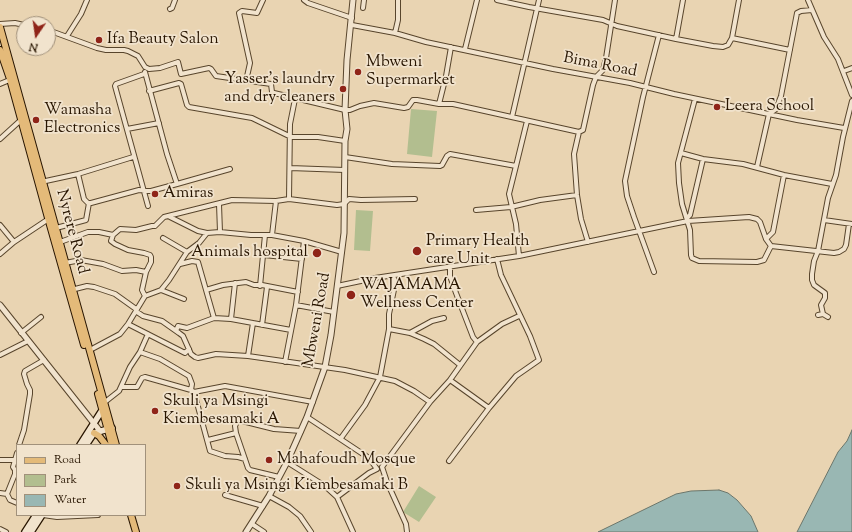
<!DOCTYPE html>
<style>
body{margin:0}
#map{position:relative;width:852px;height:532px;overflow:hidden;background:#e9d4b2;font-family:"Sorts Mill Goudy",serif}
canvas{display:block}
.legend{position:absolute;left:16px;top:444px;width:130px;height:72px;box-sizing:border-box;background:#f1e3cd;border:1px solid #a1917b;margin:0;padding:5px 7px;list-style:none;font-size:12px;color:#281500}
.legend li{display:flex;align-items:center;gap:8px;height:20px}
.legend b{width:20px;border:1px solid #a1917b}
.north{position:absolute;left:16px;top:16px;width:40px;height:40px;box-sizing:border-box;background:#f1e3cd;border:1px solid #a1917b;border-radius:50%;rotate:193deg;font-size:11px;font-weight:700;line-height:16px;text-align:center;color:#281500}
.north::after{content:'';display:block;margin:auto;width:14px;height:18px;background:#8f2418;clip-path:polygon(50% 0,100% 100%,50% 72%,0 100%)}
</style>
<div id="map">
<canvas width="852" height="532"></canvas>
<ul class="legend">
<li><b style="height:5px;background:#e4ba79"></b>Road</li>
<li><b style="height:11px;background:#b2be8f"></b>Park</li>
<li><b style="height:11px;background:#99b7b3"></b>Water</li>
</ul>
<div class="north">N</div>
</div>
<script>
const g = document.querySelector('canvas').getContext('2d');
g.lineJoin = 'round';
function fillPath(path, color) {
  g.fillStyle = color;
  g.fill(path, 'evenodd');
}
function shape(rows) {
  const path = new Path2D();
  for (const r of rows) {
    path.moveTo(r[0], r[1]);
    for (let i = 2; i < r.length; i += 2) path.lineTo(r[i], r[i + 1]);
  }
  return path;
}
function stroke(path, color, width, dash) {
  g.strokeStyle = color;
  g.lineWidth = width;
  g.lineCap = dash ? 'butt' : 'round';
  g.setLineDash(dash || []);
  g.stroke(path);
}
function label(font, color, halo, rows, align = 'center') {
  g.font = font + ' "Sorts Mill Goudy",serif';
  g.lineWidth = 3.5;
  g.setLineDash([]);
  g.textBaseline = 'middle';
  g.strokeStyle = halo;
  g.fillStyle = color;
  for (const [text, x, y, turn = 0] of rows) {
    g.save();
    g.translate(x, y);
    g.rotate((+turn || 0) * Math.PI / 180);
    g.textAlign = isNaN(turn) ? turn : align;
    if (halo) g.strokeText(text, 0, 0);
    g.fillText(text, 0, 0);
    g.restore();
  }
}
fillPath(shape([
 [411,109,437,111,432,157,407,154],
 [356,210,373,211,370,251,354,250],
 [419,486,436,497,419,522,403,512]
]), '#b2be8f');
const water = shape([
 [852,430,852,532,797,532,838,452,847,441,852,430],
 [719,490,728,493,737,500,751,516,758,532,598,532,676,494,691,491,719,490]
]);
fillPath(water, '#99b7b3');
stroke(water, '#6c766b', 1);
const minor = shape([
 [304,0,308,3,352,18],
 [497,0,529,7,603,20,617,26,676,39,683,0],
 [808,0,824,37,838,59,852,95],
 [363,8,364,0],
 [170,9,172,8,175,0],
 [0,24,15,23,24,25],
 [352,25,395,33,426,42,553,69,630,83,674,94,797,120,844,128],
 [48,30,97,48,106,50,124,50,128,51,138,56,145,67,149,69,160,68,178,62,181,74,209,68,211,69,216,76,271,84,272,92,274,93,345,110,350,110,360,106,374,103,404,108,408,107,413,100,417,100,439,104,453,104,579,132],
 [395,33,398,20,398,0],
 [67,36,81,14,87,0],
 [732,38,790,50],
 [676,39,713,46,723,47,728,45,732,38,739,0],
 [465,49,477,0],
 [844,71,852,68],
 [145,72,167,154,177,184],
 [144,74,116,84,115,86,148,206],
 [246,81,250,63,239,13,242,11,257,13,263,0],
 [0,84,12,79],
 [149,91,179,83,181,84,187,105,189,107,252,118,291,137,318,137,345,141],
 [695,99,678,163,679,183,682,204,690,230,691,255,692,258,699,261,757,262,764,260,771,246],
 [439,104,446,76,451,47],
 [512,117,539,0],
 [127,129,159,123],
 [0,139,22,119],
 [681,153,703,159,743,164,784,175,832,184],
 [345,157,392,164,440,166,442,165,447,156,450,154,516,166,509,194,516,224,519,256],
 [516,166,527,121],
 [757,167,769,114,776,109,781,96,797,13,801,11,812,10],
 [290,168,345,170],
 [78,174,84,199,88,203,91,203,139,190,151,191,177,184,230,169],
 [41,182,78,174,133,157],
 [289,199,290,124,295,99],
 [219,204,220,232],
 [476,210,511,207,540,200,577,195],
 [170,217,198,231,207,233],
 [687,218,690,215,703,159],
 [824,220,852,224],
 [0,225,14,242],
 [56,228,86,220,89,203],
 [272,235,276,201],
 [163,238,187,252],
 [766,239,773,232,784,175],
 [60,242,88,232,99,232,113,235],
 [588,242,581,219,577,195,574,154,579,132,583,130,593,85,596,77,603,70,606,58,615,0],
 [0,254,14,242,50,218],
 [264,255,302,259],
 [65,263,81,260,103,264,122,271,136,270,146,272],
 [180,264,192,261,198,262,214,318],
 [450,267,450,276,456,293,473,337,477,342],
 [654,272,634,217,627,196,625,181,643,97,659,35],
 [260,286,265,235],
 [337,286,375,278,519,256,673,224,688,221,749,217,757,219,760,222,766,239,771,246,834,253,839,252,844,249,846,245,849,224],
 [71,290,87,286,94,287,115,294,136,309,137,312,143,316,162,321,179,333,183,336,191,354,195,357,198,358,216,354,248,356,345,370,395,381,414,391,430,402],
 [161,290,184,299],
 [206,290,223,285,246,282,254,285,262,285,298,292],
 [145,296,142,290,146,272,151,262,151,257,150,255,144,253,128,250,115,244,111,241,113,235,120,229,136,230,152,226,155,226,164,217,232,200,276,201,289,199,337,205,344,204,349,199,361,200,415,199],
 [296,305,334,312],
 [823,314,821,305,825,298,825,293,814,285,812,280,812,274,814,261,818,251,828,198,836,175,843,137,852,101],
 [818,315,823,314,828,317],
 [231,319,235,283],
 [128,324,185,353,189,349],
 [262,325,267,287],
 [389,329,410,333,424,339,434,344,460,365],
 [176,331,178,326,187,328,214,318,231,319,291,330],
 [21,333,41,317],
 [410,333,432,321,444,318],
 [90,350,120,334,128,324,145,296,161,290,169,280,187,252,199,243,207,233,220,232,251,235,272,235,304,241,342,252],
 [140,352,148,334],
 [0,355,28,341],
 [248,356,253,323],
 [285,362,296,305,304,241],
 [450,380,489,408],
 [121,387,137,387,142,378,145,377,191,390],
 [194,392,210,451,225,456,238,457,245,459],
 [105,402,119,391,130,367,140,352,160,359,189,376,192,384,191,390,194,392,225,386,313,402],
 [307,417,369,458,377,469,369,473,337,497],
 [236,433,235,426,238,420,274,429,301,431],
 [341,438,365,405,380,377,389,329,389,314,395,285,395,281,393,276],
 [208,440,236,433,248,468,250,470,279,477],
 [19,445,24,430,30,394,30,390,27,384,24,374,25,371,44,360],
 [0,460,15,460,17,453],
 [449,461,489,408,516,376,539,360,530,336,501,275,497,259],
 [287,462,325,486,337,497,353,532],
 [0,493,7,494,10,500,17,503],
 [7,494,15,474,15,470,13,467,15,460],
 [225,495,263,506],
 [269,496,289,507,300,516,311,532],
 [43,515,57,517,98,515],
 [252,524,264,532],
 [0,529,6,532],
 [407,532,406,524,387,482,382,467,430,402,450,380,477,342,502,324,519,316]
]);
const tertiary = shape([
 [0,305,100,431],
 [246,532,269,496,287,462,307,417,325,367,331,335,344,233,345,141,347,129,345,110,347,60,353,0]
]);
const secondary = shape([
 [80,445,101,412,105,409],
 [86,445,94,433,112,428],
 [25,532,36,515],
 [31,532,42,515]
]);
const primary = shape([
 [0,27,116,445],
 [0,50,10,79,48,218,84,345],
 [98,394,112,445],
 [94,433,99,436,106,445],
 [131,515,136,532]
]);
stroke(minor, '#58452c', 6);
stroke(tertiary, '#58452c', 7);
stroke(secondary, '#281500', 8);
stroke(primary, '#281500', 8);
stroke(minor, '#f1e3cd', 4);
stroke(tertiary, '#f1e3cd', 5);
stroke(secondary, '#f1e3cd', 5.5);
stroke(primary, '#e4ba79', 6);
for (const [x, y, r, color] of [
 [99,40,4,"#8f2418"],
 [358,72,4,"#8f2418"],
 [343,89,4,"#8f2418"],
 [717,107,4,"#8f2418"],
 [36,120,4,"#8f2418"],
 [155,194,4,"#8f2418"],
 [417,251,5,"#8f2418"],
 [317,253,5,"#8f2418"],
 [351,295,5,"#8f2418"],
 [155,411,4,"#8f2418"],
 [269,460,4,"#8f2418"],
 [177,486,4,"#8f2418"]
]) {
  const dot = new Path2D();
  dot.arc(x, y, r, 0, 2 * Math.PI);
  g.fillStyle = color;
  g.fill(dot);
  stroke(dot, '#f1e3cd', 1.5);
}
label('16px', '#281500', '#f1e3cd', [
 ["Ifa Beauty Salon",107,40],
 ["Mbweni",366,63],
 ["Supermarket",366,81],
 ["Yasser's laundry",335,80,"right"],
 ["and dry cleaners",335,98,"right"],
 ["Leera School",725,107],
 ["Wamasha",44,111],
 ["Electronics",44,129],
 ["Amiras",163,194],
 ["Primary Health",426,242],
 ["care Unit",426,260],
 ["Animals hospital",308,253,"right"],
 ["WAJAMAMA",360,286],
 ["Wellness Center",360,304],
 ["Skuli ya Msingi",163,402],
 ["Kiembesamaki A",163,420],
 ["Mahafoudh Mosque",277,460],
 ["Skuli ya Msingi Kiembesamaki B",185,486]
], 'left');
label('16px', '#281500', '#f1e3cd', [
 ["Bima Road",600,66,11],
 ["Nyrere Road",71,232,75],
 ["Mbweni Road",318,320,-80]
]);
</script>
